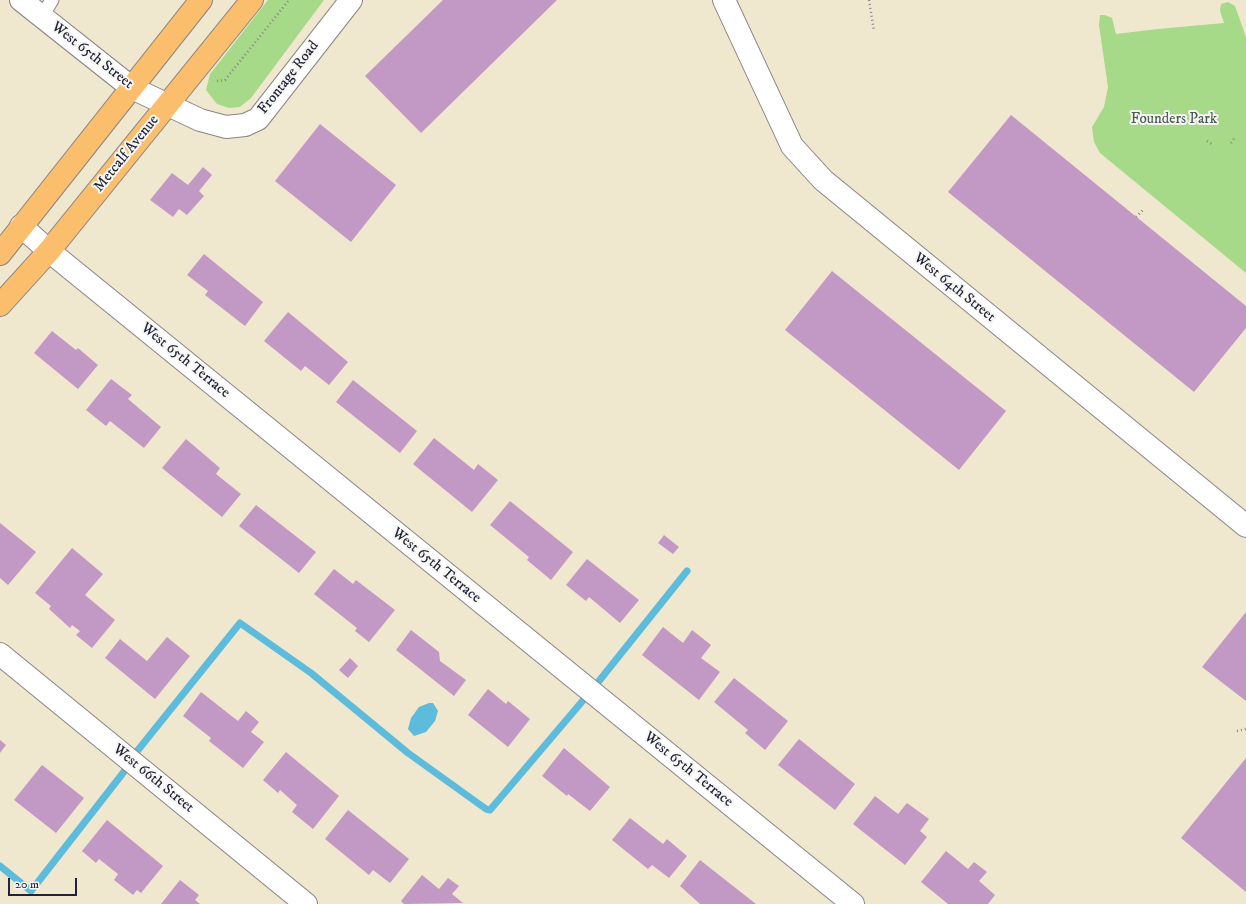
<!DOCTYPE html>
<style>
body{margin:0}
#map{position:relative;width:1246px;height:904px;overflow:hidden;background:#f0e7cf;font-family:"IM FELL DW Pica",serif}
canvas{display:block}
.scale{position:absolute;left:8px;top:878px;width:69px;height:18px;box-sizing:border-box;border:2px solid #22223b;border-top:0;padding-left:5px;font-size:12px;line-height:14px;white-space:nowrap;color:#22223b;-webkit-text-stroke:3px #f6f6f2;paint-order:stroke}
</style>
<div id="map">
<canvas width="1246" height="904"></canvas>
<div class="scale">20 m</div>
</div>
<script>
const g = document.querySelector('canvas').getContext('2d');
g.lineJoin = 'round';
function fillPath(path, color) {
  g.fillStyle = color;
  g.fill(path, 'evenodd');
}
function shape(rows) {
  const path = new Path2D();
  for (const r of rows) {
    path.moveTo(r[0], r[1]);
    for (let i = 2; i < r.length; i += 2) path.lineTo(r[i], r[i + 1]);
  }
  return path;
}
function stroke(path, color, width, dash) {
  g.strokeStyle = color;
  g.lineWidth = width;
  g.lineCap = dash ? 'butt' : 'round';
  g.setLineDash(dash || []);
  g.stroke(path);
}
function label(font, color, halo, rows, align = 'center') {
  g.font = font + ' "IM FELL DW Pica",serif';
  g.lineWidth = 4;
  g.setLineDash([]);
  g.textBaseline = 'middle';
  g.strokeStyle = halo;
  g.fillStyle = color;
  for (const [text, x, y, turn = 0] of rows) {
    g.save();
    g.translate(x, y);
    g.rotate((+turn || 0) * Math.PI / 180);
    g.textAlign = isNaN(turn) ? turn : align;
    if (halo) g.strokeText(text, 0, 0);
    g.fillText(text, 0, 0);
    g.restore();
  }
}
fillPath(shape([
 [268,0,324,0,251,98,240,107,229,108,217,104,206,90,210,74],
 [1228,2,1235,6,1246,37,1246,273,1100,153,1094,142,1092,127,1104,107,1108,87,1099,25,1100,15,1105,15,1112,18,1116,34,1158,29,1224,23,1220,11,1221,4]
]), '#a6d988');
fillPath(shape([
 [429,703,433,703,438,711,435,721,426,732,414,736,408,729,411,718,419,707]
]), '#5dbbdb');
stroke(shape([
 [0,866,31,891,123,773,130,760,240,623,311,673,408,753,486,809,490,810,591,691,687,571]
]), '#5dbbdb', 7);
fillPath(shape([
 [443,0,557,0,421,133,365,76],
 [1011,115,1246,306,1246,328,1194,392,948,192],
 [320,124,396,185,351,242,275,181],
 [203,167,212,175,199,191,204,196,187,215,179,209,173,217,150,200,172,173,188,185],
 [204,254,263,302,245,326,205,295,208,291,187,275],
 [832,271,1006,411,959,470,785,330],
 [288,312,348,362,329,385,305,366,301,371,264,341],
 [52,331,76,350,78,348,98,365,78,389,34,353],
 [111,379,132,395,128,399,161,427,144,448,110,421,106,426,86,410],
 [353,380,417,431,400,453,336,402],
 [434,438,474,470,478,464,498,480,472,512,413,464],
 [186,439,220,468,216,474,241,494,222,517,162,468],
 [510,501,573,552,551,580,527,560,529,557,490,525],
 [256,505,316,552,299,573,239,526],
 [0,523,36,552,8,585,0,578],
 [664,535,679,547,673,554,658,543],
 [72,548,103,574,85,595,115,620,92,648,76,635,80,631,72,625,70,628,49,609,51,606,35,593],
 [587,559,639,600,620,623,589,597,586,601,566,585],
 [334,569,353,584,356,580,395,610,369,642,355,631,357,628,314,594],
 [1246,612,1246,701,1202,667],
 [663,627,683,643,692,630,711,645,701,658,720,672,699,700,642,655],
 [411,630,439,652,440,661,466,680,454,696,396,650],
 [167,637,190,656,155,699,105,658,120,639,147,661],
 [350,658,358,666,348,678,339,670],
 [734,678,788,721,765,750,745,733,748,730,714,702],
 [488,689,506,704,508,701,530,719,508,747,468,715],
 [201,692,238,721,246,711,259,722,251,732,264,742,243,768,209,741,211,738,183,716],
 [799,739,855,784,835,810,778,765],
 [0,740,6,745,0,753],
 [564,748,610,787,590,811,568,794,567,796,542,776],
 [286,752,339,796,313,829,292,812,297,805,280,790,278,793,263,780],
 [1246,758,1246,892,1181,838],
 [42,765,84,798,56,833,14,800],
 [875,796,898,814,907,803,929,819,920,831,927,837,905,865,853,824],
 [348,810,409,859,390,883,373,870,369,875,325,839],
 [630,818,663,844,667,839,687,856,669,878,652,865,648,869,612,840],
 [107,820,163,866,141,893,137,890,133,895,114,880,118,874,99,859,96,863,82,851],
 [946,851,968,869,974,862,987,872,979,881,995,895,988,904,948,904,921,882],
 [700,860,756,904,700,904,680,886],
 [422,875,439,889,448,878,459,886,452,894,463,903,404,904,401,901],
 [180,880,199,895,195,900,200,904,161,904]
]), '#c299c5');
const lane = shape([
 [42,16,52,0]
]);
const street = shape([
 [21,0,132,88,200,120,226,127,245,125,258,119,351,0],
 [724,0,792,146,823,180,1246,526],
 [21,226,49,251,853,904],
 [0,654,306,904]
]);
const primary = shape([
 [0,254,201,0],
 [0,305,49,251,252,0]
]);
stroke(lane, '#898485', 15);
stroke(street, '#898485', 24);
stroke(primary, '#898485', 24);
stroke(shape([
 [869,0,874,31],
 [217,81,225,80,289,0],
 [1207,141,1212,144],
 [1231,143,1234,139],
 [1136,217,1144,209],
 [1237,731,1246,729]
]), '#898485', 2.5, [1, 3]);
stroke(lane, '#fff', 13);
stroke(street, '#fff', 22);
stroke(primary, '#fabe6d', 22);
label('15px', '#22223b', '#f6f6f2', [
 ["West 65th Street",92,56,38],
 ["Frontage Road",289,78,-52],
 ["Metcalf Avenue",127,154,-51],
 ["West 64th Street",954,288,39],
 ["West 65th Terrace",185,361,39],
 ["West 65th Terrace",436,566,39],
 ["West 65th Terrace",688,770,39],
 ["West 66th Street",153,779,39]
]);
label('15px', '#4a5952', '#f6f6f2', [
 ["Founders Park",1174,120]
]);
</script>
